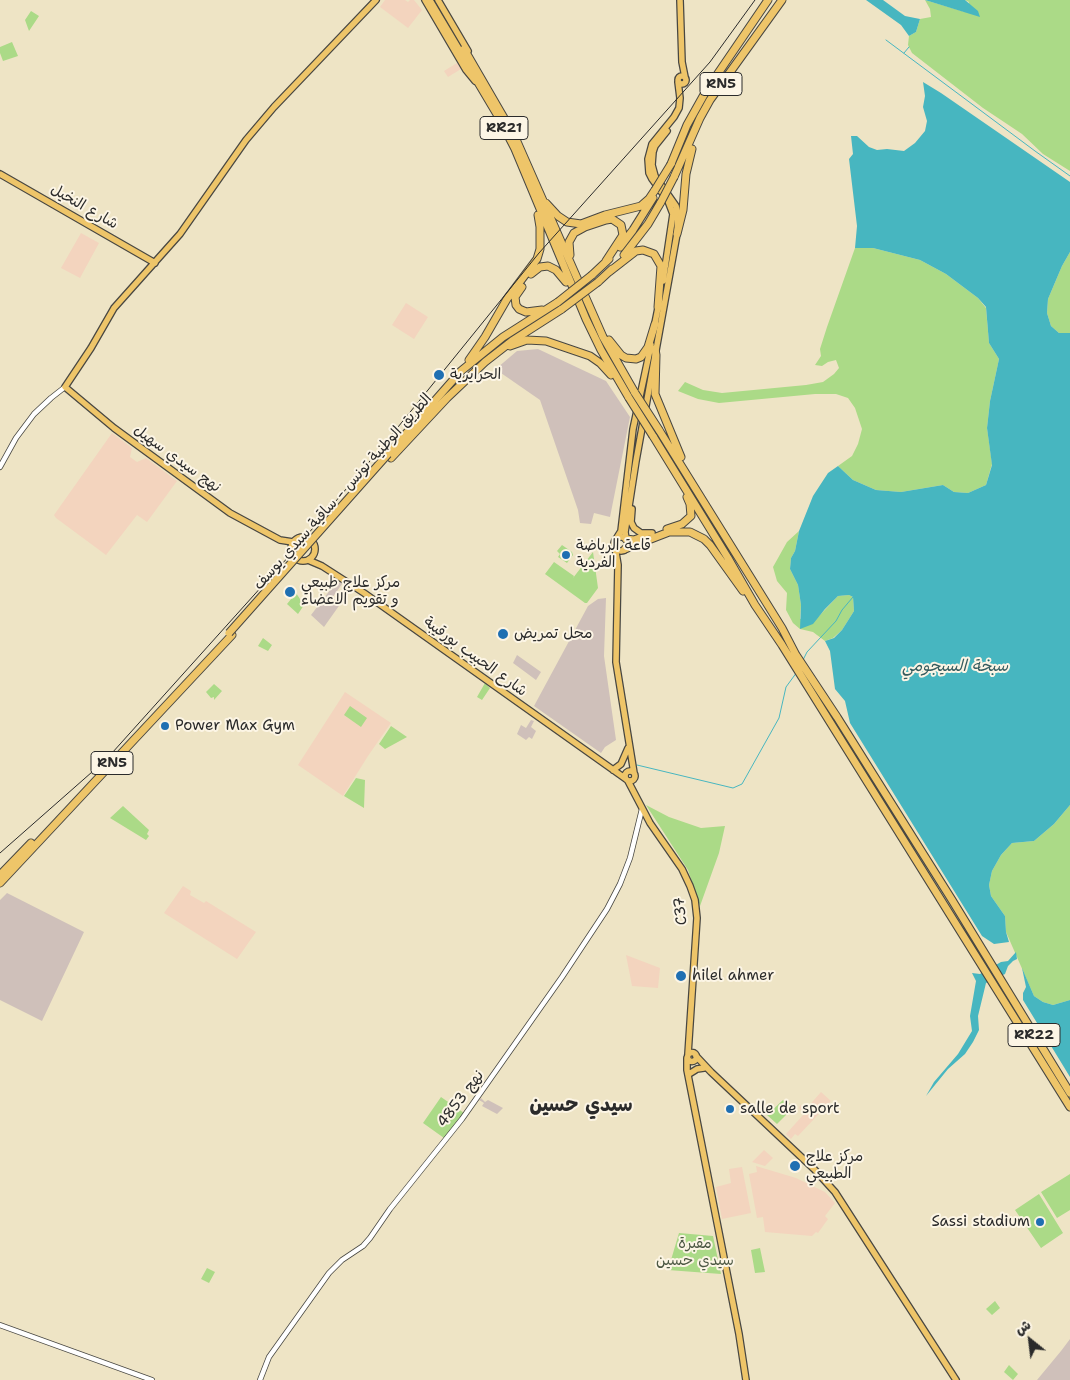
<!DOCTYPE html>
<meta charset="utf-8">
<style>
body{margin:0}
#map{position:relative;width:1070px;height:1380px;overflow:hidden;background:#eee4c5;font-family:"Shantell Sans","Playpen Sans Arabic",sans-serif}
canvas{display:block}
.north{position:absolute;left:1005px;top:1315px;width:50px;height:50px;-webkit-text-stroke:4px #fcf5e5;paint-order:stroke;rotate:331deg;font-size:14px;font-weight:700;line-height:20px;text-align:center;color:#2b2b2b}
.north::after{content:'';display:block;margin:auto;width:18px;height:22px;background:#2b2b2b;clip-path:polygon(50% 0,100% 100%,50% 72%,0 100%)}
</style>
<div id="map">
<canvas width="1070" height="1380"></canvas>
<div class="north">ش</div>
</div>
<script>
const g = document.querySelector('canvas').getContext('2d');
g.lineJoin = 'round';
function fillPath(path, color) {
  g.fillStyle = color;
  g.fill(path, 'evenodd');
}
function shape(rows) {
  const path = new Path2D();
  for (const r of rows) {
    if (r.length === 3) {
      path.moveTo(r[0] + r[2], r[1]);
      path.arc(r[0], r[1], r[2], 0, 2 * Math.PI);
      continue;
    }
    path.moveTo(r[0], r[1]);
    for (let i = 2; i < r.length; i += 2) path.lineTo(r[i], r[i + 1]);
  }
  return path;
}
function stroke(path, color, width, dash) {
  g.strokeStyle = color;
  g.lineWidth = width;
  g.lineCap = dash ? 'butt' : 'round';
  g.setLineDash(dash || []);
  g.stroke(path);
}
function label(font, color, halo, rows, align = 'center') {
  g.font = font + ' "Shantell Sans","Playpen Sans Arabic",sans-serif';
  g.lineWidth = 4;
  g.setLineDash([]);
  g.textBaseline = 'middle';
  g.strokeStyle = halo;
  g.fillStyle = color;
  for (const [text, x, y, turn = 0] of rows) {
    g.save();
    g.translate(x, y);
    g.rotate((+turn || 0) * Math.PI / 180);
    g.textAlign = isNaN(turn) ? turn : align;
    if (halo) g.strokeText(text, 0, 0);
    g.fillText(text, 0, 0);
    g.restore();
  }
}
fillPath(shape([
 [385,0,405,0,408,2,410,0,414,0,422,10,408,28,380,7],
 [457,63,461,69,448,77,444,71],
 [81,233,99,243,80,278,61,268],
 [406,303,428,317,414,339,392,325],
 [112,433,132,448,130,457,137,462,146,458,177,481,147,522,137,515,106,555,56,518,54,515],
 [345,692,391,723,368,756,343,796,298,765],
 [183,886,191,891,190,895,204,903,206,901,256,932,237,959,164,913],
 [626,955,660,968,658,988,632,986],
 [821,1092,831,1101,798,1136,795,1134,791,1139,786,1134,804,1114,799,1108,800,1105,806,1109],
 [764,1150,773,1158,765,1166,752,1162],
 [756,1166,796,1178,825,1192,835,1203,825,1216,828,1219,818,1233,816,1232,812,1236,765,1232,763,1217,757,1218,749,1174,757,1172],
 [742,1167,751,1213,722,1219,716,1187,731,1183,729,1169]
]), '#f3d4be');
fillPath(shape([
 [538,349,606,381,630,417,610,517,594,513,591,524,580,523,578,510,540,400,501,373,497,368,517,351],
 [337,581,342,584,332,598,341,603,324,627,311,615],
 [606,598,604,656,616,740,605,747,601,753,534,706,588,606,598,599],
 [517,655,541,672,536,680,513,663],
 [531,720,534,721,531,727,536,731,532,739,529,737,526,740,517,734,521,725,526,728],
 [7,893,84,932,42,1021,0,1000,0,900],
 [481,1098,485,1102,488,1100,503,1108,497,1114,482,1106,484,1103,479,1100],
 [1070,1339,1070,1380,1037,1380,1061,1351]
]), '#cfc0ba');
fillPath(shape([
 [925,0,965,12,969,2,965,0,1070,0,1070,171,1043,154,1022,134,983,108,912,53,908,45,909,36,916,32,920,19,931,17,930,9],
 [31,11,39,16,29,31,25,20],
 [12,42,18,56,3,61,0,53,0,47],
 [855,248,873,248,920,260,946,274,978,298,986,308,989,343,999,359,990,401,987,428,992,464,986,485,968,493,954,492,943,485,901,492,876,490,853,480,838,466,852,456,858,444,862,429,855,408,848,398,836,394,815,394,719,403,698,399,678,391,685,382,703,390,722,393,806,385,823,382,834,374,839,368,836,360,828,362,822,366,815,365,821,356,820,349,827,327],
 [1070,252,1070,333,1069,334,1059,333,1051,326,1047,313,1048,299,1062,266],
 [799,531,795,551,791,558,790,569,798,585,801,605,800,619,819,616,838,596,849,595,853,597,854,611,842,630,833,638,825,641,813,632,800,629,793,623,786,610,787,593,777,581,773,567,787,542],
 [562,545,572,552,573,555,567,563,558,557,560,554,557,551],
 [593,552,598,588,587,603,585,603,545,574,554,562,574,576,573,578],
 [296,593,304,605,298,614,287,604],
 [263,638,272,645,268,651,258,646],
 [485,683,490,688,482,700,477,697],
 [214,684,222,691,214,700,214,697,211,698,206,692],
 [350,706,367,718,361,727,344,715],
 [391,726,407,737,385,749,379,744],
 [356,778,365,780,364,808,344,796],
 [646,805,669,817,701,828,725,826,719,853,700,906,688,870],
 [1070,805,1070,1000,1053,1005,1043,1002,1034,996,1006,932,1005,916,991,896,989,885,992,871,1001,855,1012,843,1034,841,1054,824],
 [123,806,149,830,147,834,149,836,146,840,110,818],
 [441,1097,464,1113,444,1138,423,1123],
 [783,1100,785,1102,786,1101,794,1107,777,1124,767,1115],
 [1070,1174,1070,1210,1057,1218,1041,1192],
 [1039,1194,1063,1233,1041,1248,1015,1210],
 [679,1233,713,1236,721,1274,668,1270],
 [760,1248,765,1272,755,1273,751,1250],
 [207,1268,215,1272,209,1283,201,1279],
 [995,1301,1000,1308,992,1315,986,1309],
 [1009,1365,1018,1374,1013,1380,1004,1372]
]), '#abda87');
fillPath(shape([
 [866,0,883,0,905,16,920,19,916,32,909,36,901,25],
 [925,0,965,0,978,11,980,17],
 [923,82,941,93,1070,182,1070,252,1062,266,1048,299,1047,313,1051,326,1059,333,1070,333,1070,805,1054,824,1034,841,1012,843,1001,855,992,871,989,885,991,896,1005,916,1006,932,1009,942,994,944,982,936,850,723,845,701,835,689,830,651,825,641,834,638,842,630,854,611,853,597,849,595,838,596,825,609,813,624,800,629,801,605,798,585,790,569,791,558,795,551,799,531,813,496,828,473,838,466,853,480,876,490,901,492,943,485,954,492,968,493,986,485,992,465,987,428,990,401,999,359,989,343,986,307,978,298,946,274,920,260,873,248,855,248,857,226,849,159,853,154,851,136,857,136,869,147,877,150,887,149,904,151,915,143,925,131,927,121,923,107,925,96],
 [1016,952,1017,959,1013,961,1008,966,1005,974,986,983,978,1016,979,1030,973,1042,965,1054,948,1069,926,1096,934,1082,958,1054,972,1031,970,1016,976,981,972,973,980,974,1001,962,1008,961],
 [1022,968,1034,996,1043,1002,1053,1005,1070,1000,1070,1077,1023,1000,1023,993,1026,987]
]), '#47b6c0');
stroke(shape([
 [886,40,1035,151,1070,176],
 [904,53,909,47],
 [803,660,807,652,836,621,842,610,853,597],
 [637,765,733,788,742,784,779,718,786,687,797,672]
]), '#47b6c0', 1);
const minor = shape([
 [0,467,16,438,34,414,51,398,65,387],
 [0,1325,152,1380],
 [260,1380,269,1357,329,1273,342,1260,363,1246,370,1238,390,1209,462,1119,562,977,607,909,620,884,630,858,642,809]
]);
const major = shape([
 [425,0,466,70,475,81],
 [438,0,468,51],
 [680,0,682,62,685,77],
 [682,80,4],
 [0,174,155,263],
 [663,281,673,214,668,201,652,179,649,173,648,159,652,144,674,117,679,108,680,98,678,82],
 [654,328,659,303],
 [632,509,631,522,634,528,641,533,652,533],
 [303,549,12],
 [621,544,7],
 [616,539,621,531,633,429,651,345],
 [626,539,625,532,636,461,677,234,678,214,676,206,655,176,652,165,653,152,655,146,667,131],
 [293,542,280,540,230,513,114,428,65,387,91,348,114,308,180,234,246,140,274,107,376,0],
 [615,547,618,565,616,662,634,773],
 [308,560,322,566,364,593,626,779],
 [613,770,621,764,628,748],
 [630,776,5],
 [628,781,650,823,682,869,690,886,695,900,697,918,688,1054],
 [692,1057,4.5],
 [696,1056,711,1072,814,1169,835,1192,956,1380],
 [687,1058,687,1070,739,1334,746,1380],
 [689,1074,697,1069,704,1068]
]);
const highway = shape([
 [429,0,498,116,515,149,586,319,601,350,629,398],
 [464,49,515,137,603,337,635,393],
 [671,164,687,125,706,91,768,0],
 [674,177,700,118,710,100,782,0],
 [546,203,558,216,567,222,581,224,605,215,641,206,649,199,655,190],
 [677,234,683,210,686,174,692,149],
 [620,247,633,230,653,198],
 [570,255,569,242,574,233,585,227,606,220,612,219,621,225,623,235,606,261],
 [624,255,648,224,661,202],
 [609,272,636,251,643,250,654,254,661,266,658,307],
 [531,274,540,267,548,266,556,270,566,282],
 [592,275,609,259],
 [598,282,612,269],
 [522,287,515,297,516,305,519,309,526,312,542,310],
 [609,340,621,355,626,358,636,359,641,357,648,347,655,324],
 [510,346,527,340,546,341,590,356,600,363,611,375],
 [655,349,656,355,655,394,681,457],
 [469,360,485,337,507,299,537,259,540,249,540,227,538,215],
 [659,430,782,628,796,655,837,717,952,900,1070,1093],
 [653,436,728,558,755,605,782,645,1070,1107],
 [388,454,461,371,503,337,558,302],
 [391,458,447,398,485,362,512,341,562,309],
 [667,529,682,524,691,516,690,504,687,497],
 [626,539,634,540,645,536],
 [625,549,669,532,690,532,704,539,710,545,743,591],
 [0,875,31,843],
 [0,883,232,635]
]);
stroke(minor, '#484742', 6);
stroke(major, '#484742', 8);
stroke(highway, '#484742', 9);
stroke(minor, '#fff', 4.5);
stroke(major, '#eec569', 5.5);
stroke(highway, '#eec569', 7);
stroke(shape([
 [0,853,92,772,112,753,290,555,381,448,539,253,710,62,755,0]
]), '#2b2b2b', 1);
const highwayBridge = shape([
 [655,190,671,164],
 [661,202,674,177],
 [558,302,592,275],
 [562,309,598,282],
 [635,393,659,430],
 [629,398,653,436],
 [229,633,388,454]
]);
stroke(highwayBridge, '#484742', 9, []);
stroke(highwayBridge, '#eec569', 7);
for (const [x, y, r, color] of [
 [439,375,6,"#1f6fb2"],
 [566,555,5,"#1f6fb2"],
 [290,592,6,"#1f6fb2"],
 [503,634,6,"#1f6fb2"],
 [165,726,5,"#1f6fb2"],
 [681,976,6,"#1f6fb2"],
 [730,1109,5,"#1f6fb2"],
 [795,1166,6,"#1f6fb2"],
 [1040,1222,5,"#1f6fb2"]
]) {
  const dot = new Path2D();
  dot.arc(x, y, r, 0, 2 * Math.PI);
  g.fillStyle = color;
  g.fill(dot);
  stroke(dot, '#fcf5e5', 2);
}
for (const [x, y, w] of [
 [721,84,42],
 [504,128,48],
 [112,763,42],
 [1034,1035,52]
]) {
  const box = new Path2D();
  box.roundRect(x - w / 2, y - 11.5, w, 23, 4);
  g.fillStyle = '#fcf5e5';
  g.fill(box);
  stroke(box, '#2b2b2b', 1);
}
label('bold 14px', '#2b2b2b', null, [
 ["RN5",721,84],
 ["RR21",504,128],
 ["RN5",112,763],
 ["RR22",1034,1035]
]);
label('15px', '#2b2b2b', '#fcf5e5', [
 ["شارع النخيل",84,207,30],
 ["نهج سيدي سهيل",177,459,36],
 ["الطريق الوطنية تونس - ساقية سيدي يوسف",343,492,-48],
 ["شارع الحبيب بورقيبة",475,657,36],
 ["C37",681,911,-96],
 ["نهج 4853",461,1099,-53]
]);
label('15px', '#2b2b2b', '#fcf5e5', [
 ["الحرايرية",450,375],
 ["قاعة الرياضة",576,546],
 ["الفردية",576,563],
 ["مركز علاج طبيعي",301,583],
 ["و تقويم الاعضاء",301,600],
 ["محل تمريض",514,634],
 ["Power Max Gym",175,726],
 ["hilel ahmer",692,976],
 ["salle de sport",740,1109],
 ["مركز علاج",806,1157],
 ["الطبيعي",806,1174],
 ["Sassi stadium",1030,1222,"right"]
], 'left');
label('15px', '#4b5742', '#fcf5e5', [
 ["مقبرة",695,1244],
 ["سيدي حسين",695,1261]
]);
label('italic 16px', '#355c5f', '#fcf5e5', [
 ["سبخة السيجومي",955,667]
]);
label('bold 20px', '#2b2b2b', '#fcf5e5', [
 ["سيدي حسين",581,1106]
]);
</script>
